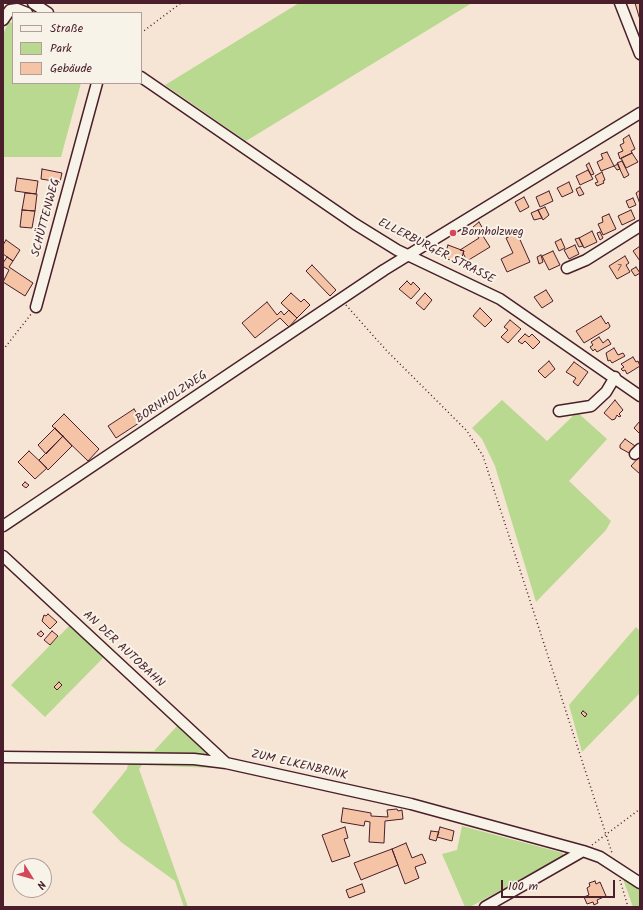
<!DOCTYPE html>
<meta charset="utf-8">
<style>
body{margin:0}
#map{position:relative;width:643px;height:910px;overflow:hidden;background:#f6e5d4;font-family:Kalam,sans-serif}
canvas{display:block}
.frame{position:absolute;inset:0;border:4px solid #4a1f2b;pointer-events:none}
.legend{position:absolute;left:12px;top:12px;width:130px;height:72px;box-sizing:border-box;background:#f7f3e8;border:1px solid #b29e9c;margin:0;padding:5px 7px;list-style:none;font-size:12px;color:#4a1f2b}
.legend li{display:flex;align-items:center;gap:8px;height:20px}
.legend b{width:20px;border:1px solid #b29e9c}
.north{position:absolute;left:12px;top:858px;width:40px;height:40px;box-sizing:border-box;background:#f7f3e8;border:1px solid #b29e9c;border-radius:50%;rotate:127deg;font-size:11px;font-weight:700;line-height:16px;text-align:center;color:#4a1f2b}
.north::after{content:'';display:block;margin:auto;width:14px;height:18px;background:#d1495b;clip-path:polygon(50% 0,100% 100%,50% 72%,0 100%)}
.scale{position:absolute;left:501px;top:880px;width:114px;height:18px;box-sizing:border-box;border:2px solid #4a1f2b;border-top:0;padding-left:5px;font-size:12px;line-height:14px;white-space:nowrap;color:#4a1f2b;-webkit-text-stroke:3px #f7f3e8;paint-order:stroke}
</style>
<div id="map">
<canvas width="643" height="910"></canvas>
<div class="frame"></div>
<ul class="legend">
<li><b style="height:5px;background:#f7f3e8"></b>Straße</li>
<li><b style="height:11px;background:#b9d991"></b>Park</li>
<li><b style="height:11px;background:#f5c3a5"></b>Gebäude</li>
</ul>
<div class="north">N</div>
<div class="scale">100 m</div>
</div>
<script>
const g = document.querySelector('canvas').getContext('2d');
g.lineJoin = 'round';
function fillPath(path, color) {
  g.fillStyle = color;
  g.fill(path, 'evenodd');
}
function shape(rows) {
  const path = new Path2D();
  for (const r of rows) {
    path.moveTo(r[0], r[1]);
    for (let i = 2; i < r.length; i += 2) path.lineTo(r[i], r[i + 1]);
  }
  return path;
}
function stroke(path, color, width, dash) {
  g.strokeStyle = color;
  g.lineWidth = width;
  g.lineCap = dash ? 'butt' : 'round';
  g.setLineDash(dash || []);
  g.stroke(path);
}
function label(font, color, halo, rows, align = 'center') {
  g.font = font + ' Kalam,sans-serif';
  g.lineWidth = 4;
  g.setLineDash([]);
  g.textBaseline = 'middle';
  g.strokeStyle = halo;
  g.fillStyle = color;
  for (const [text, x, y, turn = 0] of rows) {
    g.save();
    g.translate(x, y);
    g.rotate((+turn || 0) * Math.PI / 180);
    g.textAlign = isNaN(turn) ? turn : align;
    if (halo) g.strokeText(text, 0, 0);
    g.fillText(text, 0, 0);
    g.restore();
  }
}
fillPath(shape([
 [299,3,472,3,246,141,165,85],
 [9,21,13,24,13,83,81,83,61,157,3,157,3,34],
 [502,400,547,441,577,412,607,439,569,481,611,521,606,530,536,602,495,466,482,439,472,428],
 [3,550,214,752,221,756,213,768,142,765,139,769,188,907,184,907,175,881,121,842,92,812,127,769,128,764,125,762,3,761,3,751,154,751,177,726,104,657,45,717,11,685,70,625,3,561],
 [636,627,640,631,640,693,582,752,569,705],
 [462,826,563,853,563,856,470,907,465,907,442,854,457,850],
 [627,878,640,887,640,907,633,907,623,879]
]), '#b9d991');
const building = shape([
 [635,3,640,3,640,20,635,3],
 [629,135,635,149,631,151,632,153,620,159,618,153,623,151,620,145,624,143,623,139,629,135],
 [607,152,614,166,601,171,597,162,603,159,601,154,607,152],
 [632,153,638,162,626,168,621,158,632,153],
 [622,161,629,175,624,178,617,163,622,161],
 [589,163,594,174,591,175,586,165,589,163],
 [618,164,620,169,617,170,614,166,618,164],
 [42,169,62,173,60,182,41,179,42,169],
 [588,170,593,179,580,185,576,176,588,170],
 [602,172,605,180,603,181,604,183,597,186,595,183,598,182,595,176,602,172],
 [17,178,38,181,36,194,15,191,17,178],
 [569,182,573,192,562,197,557,188,569,182],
 [580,187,584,194,579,196,576,189,580,187],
 [640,190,640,204,636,193,640,190],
 [549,191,553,201,540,207,536,197,549,191],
 [25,193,37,194,35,211,22,210,25,193],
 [524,197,529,207,520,212,515,202,524,197],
 [633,198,636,205,629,208,626,201,633,198],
 [545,207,549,215,543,220,538,210,545,207],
 [22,210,35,211,32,228,20,227,22,210],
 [538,210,542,218,534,220,531,213,538,210],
 [631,210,635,219,622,225,618,216,631,210],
 [609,214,616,229,603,235,598,224,603,222,602,217,609,214],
 [479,222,486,234,483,236,490,247,467,261,463,253,464,251,460,250,479,238,473,227,479,222],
 [592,231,597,242,584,248,579,238,592,231],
 [600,232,603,238,600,240,597,233,600,232],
 [517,233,530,262,507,272,501,259,513,253,506,238,517,233],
 [579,238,583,246,579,247,575,239,579,238],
 [561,239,565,248,559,251,555,242,561,239],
 [6,240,20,250,13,261,3,254,3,245,6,240],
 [448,245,464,251,460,263,444,258,448,245],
 [575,245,579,254,569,259,564,250,575,245],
 [640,246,640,261,633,251,640,246],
 [553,251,560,265,549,270,542,256,553,251],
 [541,255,543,262,539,264,537,257,541,255],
 [625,256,629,263,626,265,630,272,617,279,609,266,625,256],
 [7,257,13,261,9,267,33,283,25,296,3,282,9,270,4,267,3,269,3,263,7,257],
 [312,265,336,290,330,296,306,271,312,265],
 [636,267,640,273,635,276,631,270,636,267],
 [407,281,411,285,413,282,420,289,411,299,399,289,407,281],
 [546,290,553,301,542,308,534,297,546,290],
 [291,293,301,302,304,299,310,305,297,318,281,303,291,293],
 [425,293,432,300,424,310,416,303,425,293],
 [267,302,277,315,281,311,284,315,289,310,297,318,289,327,280,318,255,338,242,323,267,302],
 [480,308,492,320,485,327,473,316,480,308],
 [601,316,606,324,608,322,610,326,609,328,584,343,576,331,601,316],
 [510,320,521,329,508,343,501,337,508,330,504,327,510,320],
 [525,334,529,337,532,334,540,342,533,349,525,341,522,344,518,341,525,334],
 [599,337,603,343,608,339,611,344,597,352,595,349,593,351,590,347,593,345,591,342,599,337],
 [614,348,618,355,623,353,625,356,612,363,610,360,608,361,606,353,614,348],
 [633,357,636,362,638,361,640,366,627,374,625,370,623,371,621,369,624,367,621,364,633,357],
 [549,361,555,369,545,378,538,371,549,361],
 [574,362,588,372,578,386,573,382,576,378,566,372,574,362],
 [615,400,623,410,619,414,621,416,619,417,617,415,615,419,612,420,604,413,615,400],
 [134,409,142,421,116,438,108,426,134,409],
 [64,414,99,449,88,461,52,426,64,414],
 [640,421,640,434,634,428,640,421],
 [55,428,63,436,46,454,38,445,55,428],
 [63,436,72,446,48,470,39,460,63,436],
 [625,439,635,446,629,453,620,448,620,445,625,439],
 [29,451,47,468,35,479,18,462,29,451],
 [640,456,640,474,631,466,640,456],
 [25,482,29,485,26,488,22,485,25,482],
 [48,614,57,622,50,629,42,621,44,615,46,616,48,614],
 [41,631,44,634,41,637,37,634,41,631],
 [52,631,58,636,50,645,44,640,52,631],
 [59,682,62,685,57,690,54,687,59,682],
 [583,711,587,714,585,717,581,713,583,711],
 [343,808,371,813,371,816,388,817,387,810,397,809,398,811,402,810,403,819,385,821,384,843,369,842,370,822,365,821,364,826,341,822,343,808],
 [345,827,348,838,344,839,350,856,332,862,322,835,345,827],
 [440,827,454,831,452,841,437,837,440,827],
 [431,831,439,832,436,841,429,839,431,831],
 [406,843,412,858,422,854,426,863,415,867,419,878,405,884,392,849,406,843],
 [392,849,398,865,361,880,354,863,392,849],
 [595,881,596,884,600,882,606,896,597,900,598,903,594,905,593,902,587,904,584,897,589,895,587,888,590,886,589,883,595,881],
 [362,884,365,892,349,898,346,890,362,884]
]);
fillPath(building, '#f5c3a5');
stroke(building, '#4a1f2b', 1);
const minor = shape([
 [33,3,48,13],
 [620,3,640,54],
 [3,20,10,10,17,9,27,13],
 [141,77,355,224,397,250,500,299,640,396],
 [567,268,586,260,640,226],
 [36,307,97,83],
 [559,411,591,406,606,392,615,377],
 [635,454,640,449],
 [3,526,384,270,640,113],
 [3,556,226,763],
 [3,757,194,759,226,763,411,804,583,851,600,857,640,883],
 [485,907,583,851]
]);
stroke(minor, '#4a1f2b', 13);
stroke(shape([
 [141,33,181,3],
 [346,305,386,350,467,431,483,456,612,853],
 [3,350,32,313],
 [592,845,640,809],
 [620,880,628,907]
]), '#4a1f2b', 1.5, [1, 3]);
stroke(minor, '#f7f3e8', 10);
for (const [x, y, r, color] of [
 [453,233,4,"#d1495b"]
]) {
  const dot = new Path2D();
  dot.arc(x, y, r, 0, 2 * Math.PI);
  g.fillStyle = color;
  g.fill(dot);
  stroke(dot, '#f7f3e8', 1.5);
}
label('10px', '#75484a', null, [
 ["7",619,269]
]);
label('12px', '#4a1f2b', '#f7f3e8', [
 ["SCHÜTTENWEG",47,218,-75],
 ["ELLERBURGER STRASSE",436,252,27],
 ["BORNHOLZWEG",172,398,-34],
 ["AN DER AUTOBAHN",123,650,43],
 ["ZUM ELKENBRINK",299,766,13]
]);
label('12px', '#4a1f2b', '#f7f3e8', [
 ["Bornholzweg",461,233]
], 'left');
</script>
